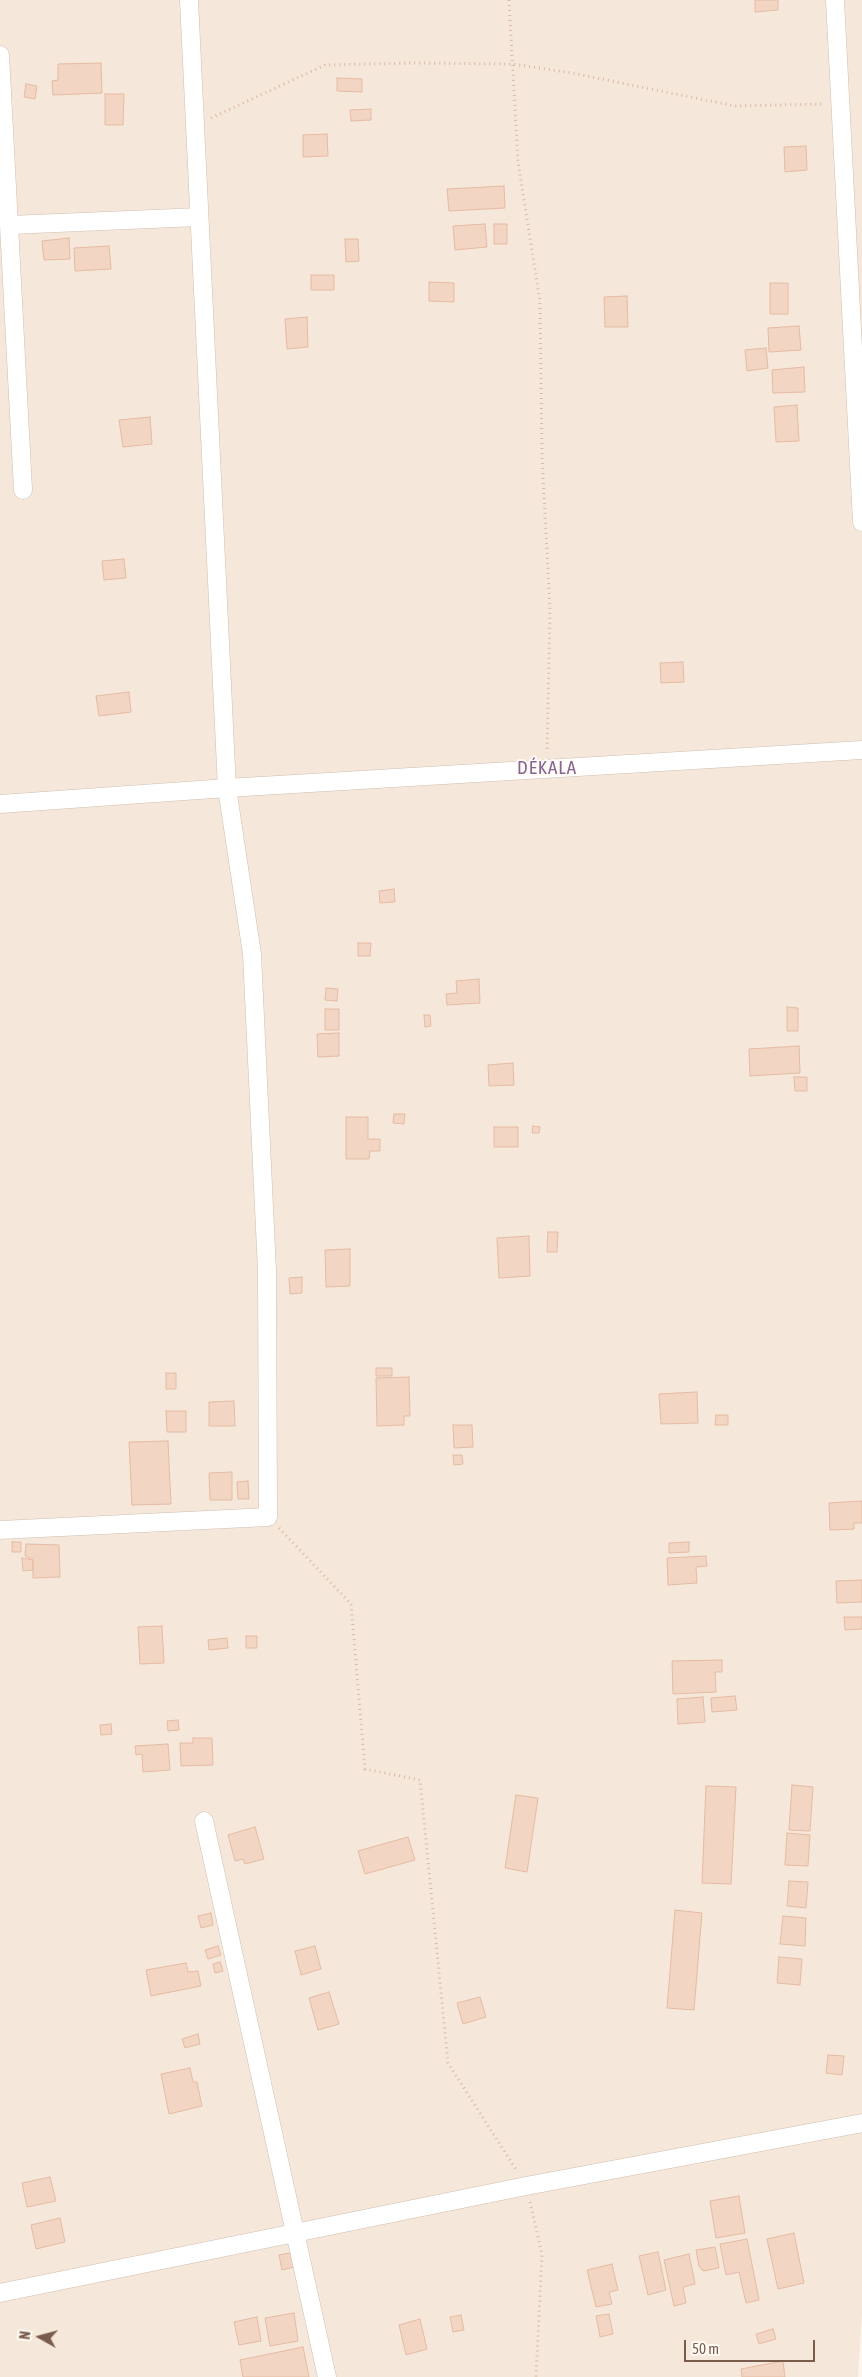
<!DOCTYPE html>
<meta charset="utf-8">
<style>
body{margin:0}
#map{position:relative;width:862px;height:2377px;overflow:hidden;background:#fdf6ec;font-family:"Asap Condensed",sans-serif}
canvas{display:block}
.north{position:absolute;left:15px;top:2312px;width:50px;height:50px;-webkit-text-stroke:4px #fffaf3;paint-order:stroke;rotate:277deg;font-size:14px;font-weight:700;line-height:20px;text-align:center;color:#7a5c4d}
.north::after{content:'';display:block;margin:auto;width:18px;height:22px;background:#7a5c4d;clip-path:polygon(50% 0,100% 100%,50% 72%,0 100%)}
.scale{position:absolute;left:684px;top:2340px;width:131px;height:22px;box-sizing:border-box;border:2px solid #7a5c4d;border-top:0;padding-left:6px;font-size:15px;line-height:18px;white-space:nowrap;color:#7a5c4d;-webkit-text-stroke:4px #fffaf3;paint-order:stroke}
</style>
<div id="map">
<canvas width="862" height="2377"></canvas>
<div class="north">N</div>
<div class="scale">50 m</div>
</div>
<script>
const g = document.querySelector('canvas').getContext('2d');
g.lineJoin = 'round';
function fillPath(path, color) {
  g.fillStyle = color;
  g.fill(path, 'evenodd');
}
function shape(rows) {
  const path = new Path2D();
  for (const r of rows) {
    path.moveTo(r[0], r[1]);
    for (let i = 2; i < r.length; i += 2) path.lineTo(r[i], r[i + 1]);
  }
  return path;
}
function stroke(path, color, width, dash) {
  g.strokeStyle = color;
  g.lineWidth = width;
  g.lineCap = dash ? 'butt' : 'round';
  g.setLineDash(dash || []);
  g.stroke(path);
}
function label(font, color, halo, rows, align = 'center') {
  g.font = font + ' "Asap Condensed",sans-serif';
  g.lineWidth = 4;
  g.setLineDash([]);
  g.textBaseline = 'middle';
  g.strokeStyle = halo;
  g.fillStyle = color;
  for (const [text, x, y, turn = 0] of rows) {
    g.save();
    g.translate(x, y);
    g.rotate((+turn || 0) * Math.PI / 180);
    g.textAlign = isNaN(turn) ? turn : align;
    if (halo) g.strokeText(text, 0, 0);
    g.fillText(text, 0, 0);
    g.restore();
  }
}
fillPath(shape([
 [0,0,862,0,862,2313,858,2377,0,2377]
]), '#f5e8da');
const building = shape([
 [755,0,778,0,778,10,755,12,755,0],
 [101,63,102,93,53,95,52,81,58,80,58,64,101,63],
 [337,78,362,79,362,92,337,91,337,78],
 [26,84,37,86,35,99,24,97,26,84],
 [105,94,124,94,123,125,105,125,105,94],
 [371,109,371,120,351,121,350,110,371,109],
 [327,134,328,156,303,157,303,135,327,134],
 [806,146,807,170,785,172,784,147,806,146],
 [504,186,505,208,449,211,447,189,504,186],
 [485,224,487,247,455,250,453,226,485,224],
 [494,224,507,224,507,244,494,244,494,224],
 [69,238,70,259,44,260,42,241,69,238],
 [345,239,358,239,359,261,346,262,345,239],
 [109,246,111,269,75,271,74,248,109,246],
 [311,275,334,275,334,290,311,290,311,275],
 [429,282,454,283,454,302,429,301,429,282],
 [770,283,788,283,788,314,770,314,770,283],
 [627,296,628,327,605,327,604,297,627,296],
 [307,317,308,347,287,349,285,319,307,317],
 [799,326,801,350,769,352,768,328,799,326],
 [766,348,768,368,747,371,745,350,766,348],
 [804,367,805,392,773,393,772,370,804,367],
 [797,405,799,441,776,442,774,407,797,405],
 [150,417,152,444,123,447,119,420,150,417],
 [124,559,126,578,104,580,102,561,124,559],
 [683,662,684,682,661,683,660,663,683,662],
 [129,692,131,712,99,716,96,696,129,692],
 [394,889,395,902,380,903,379,891,394,889],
 [358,943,371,943,370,956,358,956,358,943],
 [479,979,480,1003,447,1005,446,994,457,993,456,981,479,979],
 [326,988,338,989,337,1001,325,1000,326,988],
 [787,1007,798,1008,798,1031,787,1031,787,1007],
 [325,1009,339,1009,339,1030,325,1030,325,1009],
 [424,1015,430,1015,431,1026,425,1027,424,1015],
 [339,1033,339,1056,318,1057,317,1034,339,1033],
 [799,1046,800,1073,750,1076,749,1049,799,1046],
 [513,1063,514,1085,489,1086,488,1065,513,1063],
 [794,1077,807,1077,807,1091,795,1091,794,1077],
 [394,1114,405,1114,404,1124,393,1123,394,1114],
 [346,1117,368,1117,368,1139,380,1139,380,1151,370,1151,369,1159,346,1159,346,1117],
 [533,1126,540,1127,539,1133,532,1133,533,1126],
 [494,1127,518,1127,518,1147,494,1147,494,1127],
 [548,1232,558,1232,557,1252,547,1252,548,1232],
 [529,1236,530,1276,499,1278,497,1238,529,1236],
 [350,1249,350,1286,326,1287,325,1250,350,1249],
 [302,1277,302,1293,290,1294,289,1278,302,1277],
 [376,1368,392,1368,392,1376,376,1376,376,1368],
 [166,1373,176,1373,176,1389,166,1389,166,1373],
 [409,1377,410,1416,404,1416,404,1425,377,1426,376,1378,409,1377],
 [697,1392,698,1423,661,1424,659,1394,697,1392],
 [234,1401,235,1426,209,1426,209,1402,234,1401],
 [166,1411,186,1411,186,1432,167,1432,166,1411],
 [716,1415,728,1415,728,1425,715,1425,716,1415],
 [453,1425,472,1425,473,1447,454,1448,453,1425],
 [168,1441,171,1504,132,1505,129,1442,168,1441],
 [453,1455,462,1455,463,1464,454,1465,453,1455],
 [232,1472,232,1500,210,1500,209,1473,232,1472],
 [248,1481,249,1499,238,1499,237,1482,248,1481],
 [862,1501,862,1523,854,1523,854,1529,830,1530,829,1503,862,1501],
 [12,1542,21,1542,21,1552,12,1552,12,1542],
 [689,1542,689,1552,669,1553,669,1543,689,1542],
 [26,1544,59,1545,60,1577,33,1578,33,1560,25,1556,26,1544],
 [706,1556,707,1566,696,1567,697,1583,668,1585,667,1558,706,1556],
 [22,1558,33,1560,33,1570,23,1571,22,1558],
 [862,1580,862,1602,837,1603,836,1581,862,1580],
 [844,1617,862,1617,862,1629,845,1630,844,1617],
 [162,1626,164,1663,140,1664,138,1627,162,1626],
 [246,1636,257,1636,257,1648,246,1648,246,1636],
 [227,1638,228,1648,209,1650,208,1640,227,1638],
 [722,1660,722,1672,715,1672,716,1692,673,1694,672,1661,722,1660],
 [735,1696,737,1710,712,1712,711,1698,735,1696],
 [703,1697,705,1722,678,1724,677,1699,703,1697],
 [178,1720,179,1730,168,1731,167,1721,178,1720],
 [111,1724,112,1734,101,1735,100,1725,111,1724],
 [193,1738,212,1738,213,1765,181,1766,180,1743,193,1743,193,1738],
 [168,1744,170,1770,143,1772,142,1754,136,1755,135,1746,168,1744],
 [792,1785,813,1787,810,1831,789,1830,792,1785],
 [706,1786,736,1787,731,1884,702,1883,706,1786],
 [516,1795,538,1798,527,1872,505,1868,516,1795],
 [255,1827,264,1859,245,1864,243,1859,235,1861,228,1835,255,1827],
 [787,1833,810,1835,808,1866,785,1865,787,1833],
 [408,1837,415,1860,365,1874,358,1851,408,1837],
 [789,1881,808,1882,806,1908,787,1906,789,1881],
 [675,1910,702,1913,694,2010,667,2008,675,1910],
 [211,1913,213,1925,201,1928,198,1916,211,1913],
 [783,1916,806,1918,805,1946,780,1944,783,1916],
 [218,1946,221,1955,208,1959,205,1950,218,1946],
 [315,1946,321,1969,301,1975,295,1951,315,1946],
 [779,1957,802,1959,800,1985,777,1983,779,1957],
 [220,1962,223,1971,215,1973,213,1964,220,1962],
 [186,1963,188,1972,198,1971,201,1986,151,1996,146,1970,186,1963],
 [329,1992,339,2024,318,2030,309,1998,329,1992],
 [480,1997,486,2017,463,2024,457,2003,480,1997],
 [198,2034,200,2044,185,2048,182,2039,198,2034],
 [828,2055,844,2056,842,2075,826,2073,828,2055],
 [190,2068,193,2082,197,2082,202,2106,169,2114,161,2074,190,2068],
 [50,2177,56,2201,27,2207,22,2183,50,2177],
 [739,2196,745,2233,716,2238,710,2201,739,2196],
 [60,2218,65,2242,36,2249,31,2225,60,2218],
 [794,2233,804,2283,778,2289,767,2239,794,2233],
 [747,2239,759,2300,746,2303,739,2272,726,2275,720,2244,747,2239],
 [715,2247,719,2268,703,2271,699,2266,696,2250,715,2247],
 [296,2252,299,2266,282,2270,279,2255,296,2252],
 [658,2252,666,2290,648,2295,639,2256,658,2252],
 [689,2254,695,2284,683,2287,686,2303,674,2306,664,2260,689,2254],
 [612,2264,618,2290,609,2292,612,2304,596,2307,587,2270,612,2264],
 [294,2313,298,2341,270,2346,265,2318,294,2313],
 [609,2314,613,2334,600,2337,596,2316,609,2314],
 [461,2315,464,2330,453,2332,450,2317,461,2315],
 [257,2317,261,2341,239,2345,234,2322,257,2317],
 [420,2319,427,2349,406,2355,399,2325,420,2319],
 [773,2329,776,2339,759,2344,756,2334,773,2329],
 [303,2347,309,2377,243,2377,240,2360,303,2347],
 [783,2361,785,2377,742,2377,741,2369,783,2361]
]);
fillPath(building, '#f3d5c3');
stroke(building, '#e6bba3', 1);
const minor = shape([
 [835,0,862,522],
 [0,55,23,490],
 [10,225,199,217],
 [0,804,227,788,862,750],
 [0,1530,268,1517,267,1271,252,954,227,788,189,0],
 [204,1821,327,2377],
 [0,2293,526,2186,862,2123]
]);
stroke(minor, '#d1beb0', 19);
stroke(shape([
 [509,0,518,162,540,301,542,456,550,609,547,753],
 [211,118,325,65,414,63,513,64,572,73,735,106,824,104],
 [279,1528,351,1604,365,1769,420,1780,448,2063,517,2171],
 [530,2202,542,2254,536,2377]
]), '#d9b8a5', 3, [1, 4]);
stroke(minor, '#fff', 18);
g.letterSpacing = '1px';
label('19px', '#846695', '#fffaf3', [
 ["DÉKALA",547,768]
]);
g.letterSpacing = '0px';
</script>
